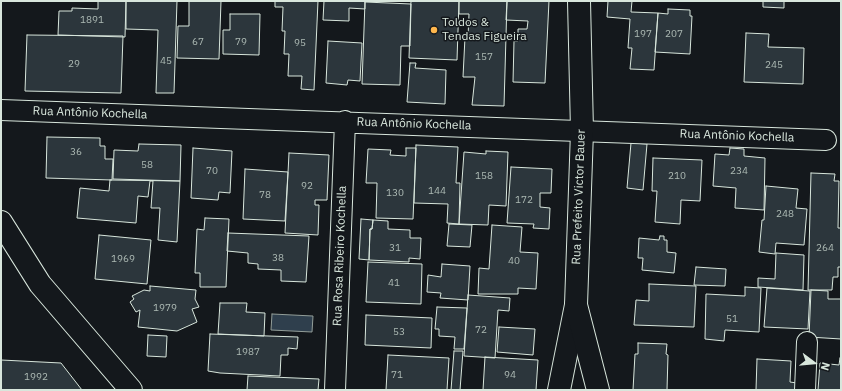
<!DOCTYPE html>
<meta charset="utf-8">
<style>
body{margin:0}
#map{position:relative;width:842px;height:391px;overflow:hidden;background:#14181c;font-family:"IBM Plex Sans",sans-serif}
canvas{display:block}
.frame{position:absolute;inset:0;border:2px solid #d8e6dc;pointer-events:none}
.north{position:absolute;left:794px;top:343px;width:40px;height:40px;-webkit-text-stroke:3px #14181c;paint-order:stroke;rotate:106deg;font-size:11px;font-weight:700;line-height:16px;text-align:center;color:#d8e6dc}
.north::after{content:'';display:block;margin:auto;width:14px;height:18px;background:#d8e6dc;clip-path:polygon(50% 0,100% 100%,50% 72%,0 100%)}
</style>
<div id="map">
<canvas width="842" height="391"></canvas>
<div class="frame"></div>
<div class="north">N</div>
</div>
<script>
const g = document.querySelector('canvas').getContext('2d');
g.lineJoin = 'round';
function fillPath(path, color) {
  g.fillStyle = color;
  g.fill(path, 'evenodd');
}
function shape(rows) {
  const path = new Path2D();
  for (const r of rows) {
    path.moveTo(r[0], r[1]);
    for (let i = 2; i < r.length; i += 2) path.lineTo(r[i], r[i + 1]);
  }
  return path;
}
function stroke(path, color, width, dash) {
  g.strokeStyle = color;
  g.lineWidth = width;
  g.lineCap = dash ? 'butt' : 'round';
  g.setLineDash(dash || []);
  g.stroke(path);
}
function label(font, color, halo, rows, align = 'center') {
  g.font = font + ' "IBM Plex Sans",sans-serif';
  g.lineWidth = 3;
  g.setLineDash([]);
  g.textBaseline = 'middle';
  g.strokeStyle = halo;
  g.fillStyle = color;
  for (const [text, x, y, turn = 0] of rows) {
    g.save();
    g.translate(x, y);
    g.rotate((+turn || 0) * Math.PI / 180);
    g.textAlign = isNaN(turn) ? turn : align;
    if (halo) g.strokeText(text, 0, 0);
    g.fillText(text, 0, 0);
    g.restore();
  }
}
const water = shape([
 [272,314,313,316,312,332,271,330,272,314]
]);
fillPath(water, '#2f3f4d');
stroke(water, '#939e99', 1);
const building = shape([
 [98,1,126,1,125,37,58,35,59,11,72,11,72,8,98,9,98,1],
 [126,1,177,1,174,93,156,93,158,30,126,29,126,1],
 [189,1,221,1,219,59,177,58,178,26,189,26,189,1],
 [275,1,318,1,314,90,301,89,302,76,288,76,289,54,284,54,285,31,282,31,283,7,275,7,275,1],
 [324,1,365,1,365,9,349,8,349,21,323,20,324,1],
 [411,1,459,1,457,60,409,58,411,1],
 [459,1,507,1,504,106,472,105,475,77,463,77,465,37,468,37,469,14,459,14,459,1],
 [507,1,549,1,545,83,513,82,514,41,518,41,518,29,527,29,528,21,506,20,507,1],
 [608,1,632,1,631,12,658,13,654,70,630,69,632,48,628,48,630,19,607,17,608,1],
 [763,1,784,1,784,8,763,7,763,1],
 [365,2,411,4,410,46,401,46,400,85,362,84,365,2],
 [668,9,690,10,690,16,692,16,690,54,655,52,658,13,668,14,668,9],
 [230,14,260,14,259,55,223,54,223,30,230,30,230,14],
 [746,33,769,34,768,47,804,48,803,84,744,82,746,33],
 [27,35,123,36,121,93,25,91,27,35],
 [328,41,362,43,360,81,348,80,347,85,326,83,328,41],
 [410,63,416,63,415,68,446,70,445,104,407,102,410,63],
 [47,137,100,138,100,146,105,146,105,159,113,159,112,180,46,178,47,137],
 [631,143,647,144,643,190,627,188,631,143],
 [139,144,181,145,180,181,113,179,114,150,138,151,139,144],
 [416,145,458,147,456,183,460,183,459,224,447,223,448,204,414,203,416,145],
 [193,148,232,151,230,193,219,192,218,200,191,198,193,148],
 [406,148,416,148,413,219,376,218,377,183,366,183,368,149,391,150,390,155,406,156,406,148],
 [730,148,744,149,744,156,765,158,764,210,735,208,736,188,713,186,715,154,729,155,730,148],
 [486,151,508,152,506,206,489,205,488,225,459,224,464,152,486,154,486,151],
 [289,153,329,155,327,200,315,200,315,205,319,205,318,235,285,233,289,153],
 [653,158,702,160,700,201,681,200,680,224,655,222,657,191,652,191,653,158],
 [511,167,552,169,551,193,540,193,540,207,550,208,549,229,533,228,534,224,507,223,511,167],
 [245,169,288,172,285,221,243,219,245,169],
 [811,173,835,174,834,181,839,181,838,228,841,228,841,267,838,267,838,277,833,277,832,290,808,290,811,173],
 [110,180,180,181,177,242,158,240,160,208,151,208,153,181,150,181,148,197,138,196,136,223,77,218,80,188,109,191,110,180],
 [766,186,798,189,796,208,807,209,804,245,776,243,775,254,759,252,762,220,764,220,766,186],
 [205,218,229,219,226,287,200,287,200,273,195,273,197,229,204,230,205,218],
 [361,219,373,220,372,229,370,229,369,260,359,259,361,219],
 [373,220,388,221,388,229,410,230,410,238,421,238,420,259,409,258,409,262,369,260,370,229,372,229,373,220],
 [449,224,472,225,470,247,447,246,449,224],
 [492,225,522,227,520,252,538,253,536,289,518,288,518,294,478,294,479,268,489,269,492,225],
 [228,233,309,236,306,282,281,281,281,270,258,269,258,264,248,263,248,253,227,251,228,233],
 [99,235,151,240,147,284,95,279,99,235],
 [660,236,664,236,664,240,667,240,667,252,676,253,674,273,642,270,643,258,638,258,639,238,659,240,660,236],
 [776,253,804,255,803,290,758,287,758,278,775,279,776,253],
 [368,262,422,264,421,304,366,302,368,262],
 [442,264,470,266,468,300,440,298,441,293,427,292,428,275,441,277,442,264],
 [696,267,726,269,725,286,694,285,696,267],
 [649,284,696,286,694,327,634,325,636,300,649,301,649,284],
 [150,286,196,290,195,299,199,307,192,309,197,322,177,331,138,327,140,310,136,312,130,302,134,299,132,296,144,290,150,291,150,286],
 [745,287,761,288,759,332,725,330,724,341,705,339,706,294,745,296,745,287],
 [767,288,810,291,808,329,764,327,767,288],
 [811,290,828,291,828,299,841,299,841,339,809,337,811,290],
 [468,295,510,298,509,311,498,310,495,358,464,356,468,295],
 [220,303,247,303,246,312,265,313,264,336,218,334,220,303],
 [437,307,467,308,464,349,454,349,455,337,439,336,439,329,435,329,437,307],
 [366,315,432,318,431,348,365,345,366,315],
 [499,327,535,329,533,355,497,352,499,327],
 [210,334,298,337,297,349,288,348,288,355,281,355,280,376,220,373,208,371,210,334],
 [148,335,167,336,166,357,147,356,148,335],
 [638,343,667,344,666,354,668,355,667,390,633,390,635,354,638,354,638,343],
 [454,351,463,351,460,390,451,390,454,351],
 [388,355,449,358,447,390,386,390,388,355],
 [485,357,538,360,536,390,483,390,485,357],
 [840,358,841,358,841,390,818,390,820,363,839,365,840,358],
 [757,359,791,361,790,382,797,383,797,390,756,390,757,359],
 [1,360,61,363,82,390,1,390,1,360],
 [248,376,319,379,318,390,247,390,248,376]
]);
fillPath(building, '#2c363c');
stroke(building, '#d8e6dc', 1);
const minor = shape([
 [1,110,826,140],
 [335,390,345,121],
 [805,390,807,342]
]);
const tertiary = shape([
 [559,390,576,305]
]);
const secondary = shape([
 [579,1,582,131,576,305,598,390],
 [1,222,40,284,131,390]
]);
stroke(minor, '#d8e6dc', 22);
stroke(tertiary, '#d8e6dc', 24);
stroke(secondary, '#d8e6dc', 24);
stroke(minor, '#14181c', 20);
stroke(tertiary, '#14181c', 22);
stroke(secondary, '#14181c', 22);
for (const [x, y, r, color] of [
 [434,30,4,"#ffb74d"]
]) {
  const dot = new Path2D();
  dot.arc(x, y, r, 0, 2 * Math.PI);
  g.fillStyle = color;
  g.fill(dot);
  stroke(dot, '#14181c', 1.5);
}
label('10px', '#adbab4', null, [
 ["1891",92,20],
 ["197",643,34],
 ["207",674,34],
 ["67",198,42],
 ["79",241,42],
 ["95",300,43],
 ["157",484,57],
 ["45",166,61],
 ["29",74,64],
 ["245",774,65],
 ["36",76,152],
 ["58",147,165],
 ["70",212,171],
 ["234",739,171],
 ["158",484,176],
 ["210",677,176],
 ["92",307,186],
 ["144",437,191],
 ["130",395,193],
 ["78",265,195],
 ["172",524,200],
 ["248",785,214],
 ["31",395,248],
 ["264",825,248],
 ["38",278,258],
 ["1969",123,259],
 ["40",514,261],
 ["41",394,283],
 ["1979",165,308],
 ["51",732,319],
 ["72",481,330],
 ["53",399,332],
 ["1987",248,352],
 ["71",397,375],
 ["94",510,375],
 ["1992",36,377]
]);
label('12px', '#d8e6dc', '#14181c', [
 ["Toldos &",442,23],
 ["Tendas Figueira",442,37]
], 'left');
label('12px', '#d8e6dc', '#14181c', [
 ["Rua Antônio Kochella",90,113,2],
 ["Rua Antônio Kochella",414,124,2],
 ["Rua Antônio Kochella",737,136,2],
 ["Rua Prefeito Victor Bauer",579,197,-88],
 ["Rua Rosa Ribeiro Kochella",340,256,-88]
]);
</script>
